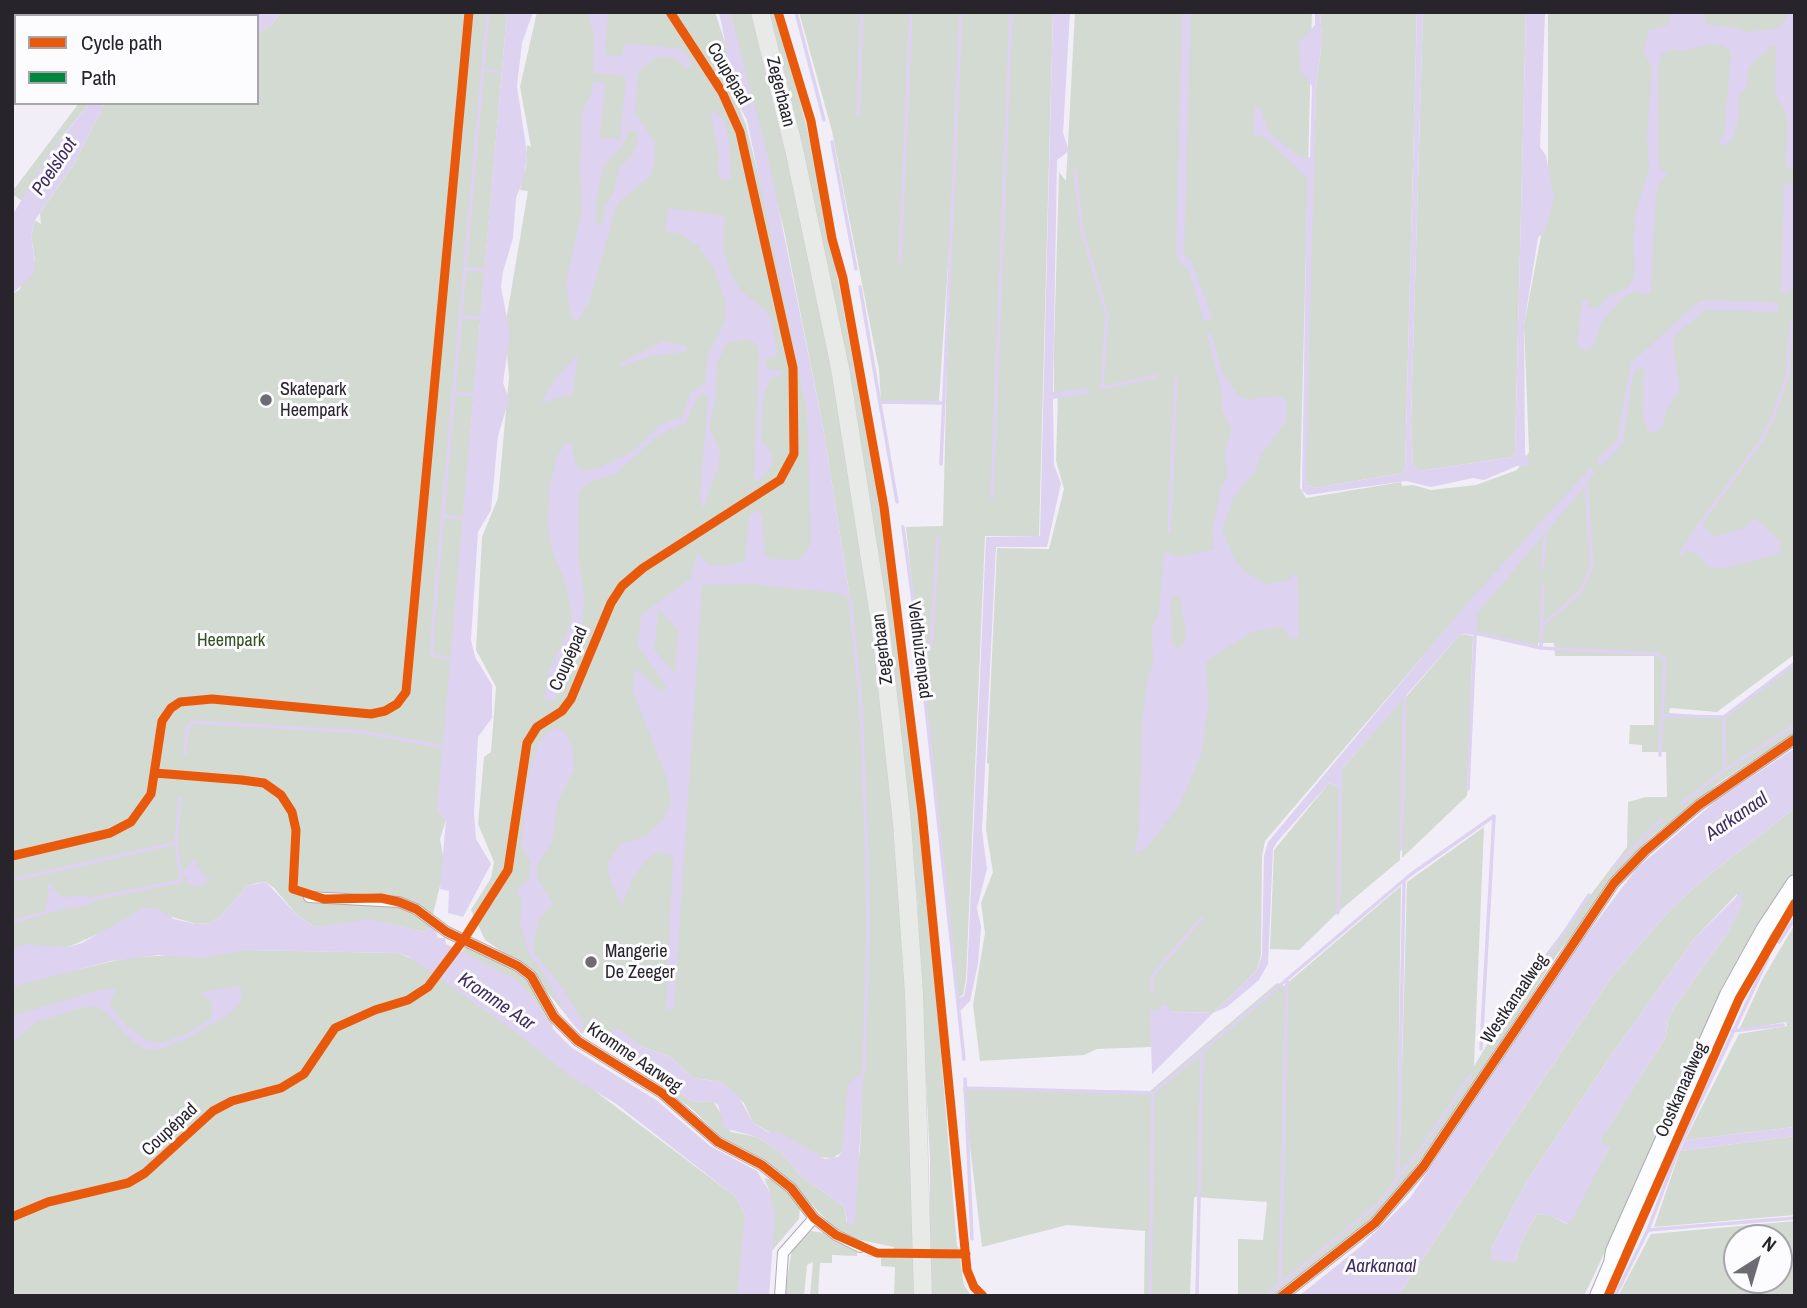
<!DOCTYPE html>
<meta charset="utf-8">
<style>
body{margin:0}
#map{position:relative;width:1807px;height:1308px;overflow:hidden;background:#f2eef8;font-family:"Archivo Narrow",sans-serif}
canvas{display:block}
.frame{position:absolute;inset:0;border:14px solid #27252b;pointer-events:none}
.legend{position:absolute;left:14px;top:14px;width:245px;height:91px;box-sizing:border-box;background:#fcfbfe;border:2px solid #a7a5aa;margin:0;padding:9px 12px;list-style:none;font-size:21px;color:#27252b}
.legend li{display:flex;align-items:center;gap:14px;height:35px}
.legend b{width:35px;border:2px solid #a7a5aa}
.north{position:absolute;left:1723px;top:1224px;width:70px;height:70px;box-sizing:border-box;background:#fcfbfe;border:2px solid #a7a5aa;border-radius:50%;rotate:37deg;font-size:19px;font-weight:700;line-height:28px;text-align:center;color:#27252b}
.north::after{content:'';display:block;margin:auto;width:24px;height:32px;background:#6e6b73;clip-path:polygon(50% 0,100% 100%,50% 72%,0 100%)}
</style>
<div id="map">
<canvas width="1807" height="1308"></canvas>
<div class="frame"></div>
<ul class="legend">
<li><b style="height:9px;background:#e8590c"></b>Cycle path</li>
<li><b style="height:9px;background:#00873e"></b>Path</li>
</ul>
<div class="north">N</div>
</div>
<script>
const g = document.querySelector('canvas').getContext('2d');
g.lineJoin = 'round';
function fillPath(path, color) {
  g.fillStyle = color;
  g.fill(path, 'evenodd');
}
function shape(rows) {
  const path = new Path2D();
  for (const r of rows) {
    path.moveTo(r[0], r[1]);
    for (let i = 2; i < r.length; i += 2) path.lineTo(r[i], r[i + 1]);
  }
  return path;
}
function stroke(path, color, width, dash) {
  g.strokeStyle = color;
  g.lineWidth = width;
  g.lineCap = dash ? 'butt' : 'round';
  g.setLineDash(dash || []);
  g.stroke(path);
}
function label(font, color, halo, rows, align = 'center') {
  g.font = font + ' "Archivo Narrow",sans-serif';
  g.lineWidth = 6;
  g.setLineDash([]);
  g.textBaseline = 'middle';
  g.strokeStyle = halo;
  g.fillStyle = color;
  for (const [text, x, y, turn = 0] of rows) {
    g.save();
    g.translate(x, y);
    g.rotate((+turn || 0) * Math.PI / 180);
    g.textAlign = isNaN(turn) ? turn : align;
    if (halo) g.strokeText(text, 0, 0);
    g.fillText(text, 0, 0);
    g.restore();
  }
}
fillPath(shape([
 [281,12,507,12,439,796,440,814,446,820,440,839,445,866,431,922,434,925,424,932,371,920,315,927,298,916,274,888,266,882,257,883,247,886,220,917,209,923,196,924,172,917,103,932,68,947,12,950,12,294,19,290,35,261,31,236,35,220,41,224,40,213,74,164,105,103,257,103,257,34,273,23],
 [537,12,715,12,728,51,718,70,736,100,746,125,775,243,807,410,810,441,850,598,823,427,784,230,730,12,753,12,775,94,853,455,903,914,916,1296,894,1296,895,1267,881,1266,881,1257,862,1256,893,1255,894,1247,855,1239,835,1229,790,1181,766,1161,723,1139,693,1110,638,1068,665,1080,690,1101,714,1102,731,1132,757,1137,781,1152,801,1176,844,1206,847,1223,860,1151,863,1072,842,1152,833,1158,816,1157,753,1123,744,1103,722,1082,693,1078,671,1057,642,1047,622,1032,581,1033,529,970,485,940,471,910,491,878,494,862,478,824,484,757,491,752,496,687,476,650,482,537,498,498,509,377,505,327,528,191,520,190,526,167,527,145,531,147,520,87],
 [767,12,777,12,815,159,885,528,924,849,957,1246,960,1249,944,1252,946,1257,960,1259,964,1285,971,1296,930,1296,930,1160,917,897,880,563,830,276,795,118],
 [799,12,1053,12,1039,536,985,536,966,980,963,995,957,999,906,527,943,526,950,235,939,401,881,401,879,370,832,131],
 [1075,12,1312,12,1300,488,1306,498,1401,482,1402,486,1413,485,1431,490,1476,485,1517,470,1529,452,1524,325,1541,236,1548,167,1548,12,1795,12,1795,654,1717,712,1670,708,1669,713,1724,717,1795,664,1795,733,1720,782,1651,837,1628,861,1556,956,1446,1126,1385,1206,1347,1242,1275,1296,1238,1296,1238,1239,1263,1240,1267,1202,1194,1197,1190,1296,1144,1296,1145,1231,1067,1225,982,1247,963,1088,1150,1091,1277,983,1284,986,1401,886,1397,1178,1389,1188,1404,1171,1399,1176,1407,882,1484,827,1474,1066,1529,976,1627,847,1628,802,1646,797,1667,797,1666,752,1642,752,1642,745,1629,744,1630,725,1654,725,1654,656,1555,656,1554,643,1538,643,1538,646,1477,633,1477,626,1455,619,1265,841,1262,856,1261,955,1257,970,1213,1013,1151,1011,1151,1047,1097,1049,1084,1055,980,1061,973,1005,985,933,981,903,993,872,986,830,989,764,987,763,997,548,1049,549,1064,489,1056,461,1058,392,1054,392,1054,345,1059,172,1066,181],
 [1320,12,1417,12,1405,470,1402,473,1315,488,1306,485,1304,478,1316,89,1322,40],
 [1423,12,1526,12,1515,451,1513,457,1420,471,1413,466,1411,419],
 [79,103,90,103,61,138,22,201,12,194,12,187,15,188],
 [1460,634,1473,636,1467,796,1402,858,1406,697],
 [1404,697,1400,860,1338,912,1299,950,1270,949,1274,850,1329,783,1339,787,1339,890,1342,769],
 [1795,808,1795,872,1764,916,1584,1296,1398,1296,1611,978,1670,910,1700,882],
 [1737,894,1730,929,1674,1008,1668,1020,1666,1037,1599,1142,1609,1148,1567,1224,1549,1215,1537,1214,1522,1240,1515,1262,1491,1250,1525,1184,1608,1060,1694,939],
 [1795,924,1795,1127,1685,1140,1739,1034,1787,1026,1786,1022,1739,1030,1762,980],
 [466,945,516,970,530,981,550,1010,553,1029,531,995,461,954],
 [247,950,398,953,421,962,458,988,736,1197,745,1216,742,1296,12,1296,12,985,127,958],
 [1795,1136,1795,1215,1654,1227,1680,1151],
 [764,1178,776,1180,800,1207,799,1219,770,1253,770,1192],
 [1795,1221,1795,1296,1618,1296,1651,1234],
 [1737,1238,1779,1238,1779,1280,1737,1280],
 [811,1231,824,1233,857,1250,857,1256,832,1255,832,1263,820,1263,818,1296,810,1296,813,1262,807,1265,804,1296,784,1296,793,1244]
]), '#d3dad2');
fillPath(shape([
 [203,12,281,12,273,23,257,34,257,16,208,16],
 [507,12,533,12,522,43,517,86,527,153,524,178,516,198,513,238,503,272,501,287,510,334,503,383,509,399,498,436,491,510,478,532,471,640,475,657,492,685,492,718,478,737,474,813,476,839,491,864,463,917,448,913,449,891,440,889,446,820,437,811],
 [588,12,608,12,605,55,622,56,625,44,634,44,682,49,692,61,691,66,686,68,674,57,657,57,638,72,635,113,655,142,654,164,650,176,620,201,615,210,590,300,578,321,571,318,566,281,582,211,580,173,582,111,592,92,593,82,605,82,600,137,620,139,625,89,625,76,593,73,594,35],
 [630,130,638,132,637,144,632,155,619,168,614,191,605,207,603,224,596,225,596,199,604,165,622,146],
 [719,12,730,12,768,156,823,427,850,598,838,593,752,584,702,585,674,1010,666,1009,673,856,658,852,647,859,632,879,622,906,608,874,609,861,620,844,645,837,663,820,671,802,666,776,633,692,635,668,661,692,667,688,638,646,641,615,691,578,697,553,709,565,728,566,745,561,749,515,757,510,762,515,764,552,769,559,800,560,811,543,807,410,747,120,717,67,727,51],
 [659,609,678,630,675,675,654,649],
 [1053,12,1070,12,1063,133,1069,151,1057,160,1053,392,1087,388,1089,394,1053,399,1054,465,1061,483,1047,547,996,547,982,830,987,869,977,908,981,927,978,964,970,1001,958,1013,957,999,964,996,967,980,986,537,1040,536],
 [1182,12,1191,12,1184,254,1191,261,1213,319,1204,321,1188,269,1180,263,1176,251],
 [1315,12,1320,12,1322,40,1316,89,1306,485,1315,488,1402,473,1405,470,1417,12,1423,12,1411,419,1413,466,1420,471,1513,457,1515,451,1526,12,1545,12,1540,147,1546,156,1554,198,1545,230,1538,238,1524,325,1525,454,1531,465,1517,466,1484,480,1473,478,1431,487,1406,481,1308,495,1302,491,1307,178,1263,136,1253,135,1255,105,1261,110,1269,133,1301,157,1310,157,1312,86,1301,72,1299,42,1315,25],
 [1671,12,1703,12,1706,24,1737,28,1746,32,1773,29,1783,24,1789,12,1795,12,1795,166,1786,168,1787,117,1775,91,1776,47,1773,45,1748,68,1747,84,1738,100,1739,117,1734,135,1726,146,1718,142,1724,135,1731,52,1723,45,1708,44,1684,51,1673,49,1663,53,1659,60,1658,158,1659,167,1668,175,1660,182,1656,194,1651,291,1647,295,1634,291,1622,299,1602,321,1593,347,1584,351,1577,343,1582,301,1587,300,1591,307,1597,309,1608,297,1629,287,1635,274,1633,243,1636,211,1649,170,1647,139,1652,68,1643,52,1649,30,1668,25],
 [90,103,105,103,74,164,35,220,31,235,35,264,33,275,12,294,12,216,48,155],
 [715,111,725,122,729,144,731,179,725,180,720,178,718,170,719,155,711,115],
 [1795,181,1795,283,1787,294,1781,292,1784,185],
 [668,208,725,216,723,249,730,271,739,288,770,315,778,355,766,359,765,364,769,369,781,370,781,375,771,378,764,392,761,440,771,452,773,463,760,480,754,481,759,349,756,344,747,339,727,343,717,364,715,404,709,426,720,452,719,464,702,511,700,496,708,399,705,393,701,393,696,400,686,423,657,436,617,473,588,483,579,492,578,551,584,597,582,623,565,658,555,700,544,701,548,673,570,626,572,614,565,581,552,550,548,526,549,490,558,454,567,442,571,443,577,468,587,471,598,468,631,453,659,426,682,417,691,393,705,383,708,354,725,321,725,299,712,265,698,246,681,234,665,231],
 [1705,300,1778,303,1778,312,1706,310,1675,335,1673,343,1680,389,1668,407,1662,427,1654,433,1648,432,1643,414,1644,369,1637,368,1632,379,1623,444,1602,466,1596,461,1617,440,1631,363,1698,302],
 [1211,333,1223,374,1239,396,1249,400,1274,396,1284,398,1287,404,1286,421,1261,455,1255,472,1234,496,1222,530,1234,558,1245,572,1266,584,1287,581,1297,572,1299,629,1298,637,1291,639,1282,627,1254,631,1206,661,1208,705,1202,753,1179,806,1148,847,1134,853,1139,830,1142,724,1147,681,1153,663,1152,627,1159,613,1164,554,1168,552,1172,556,1180,557,1214,549,1212,535,1221,487,1227,478,1225,451,1232,429,1222,411,1222,393,1207,335],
 [1175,594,1179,596,1185,624,1185,641,1178,650,1172,643,1171,600],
 [663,341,687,347,686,352,650,356,622,367,620,363],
 [578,354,573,394,541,403,557,376],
 [1590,468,1595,473,1586,485,1476,615,1474,635,1460,634,1340,771,1339,787,1329,783,1277,842,1273,849,1268,964,1259,980,1227,1007,1213,1013,1152,1074,1150,1010,1156,1011,1164,1004,1173,1012,1213,1013,1257,970,1262,955,1264,856,1268,842,1471,599],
 [1752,519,1756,519,1779,540,1781,551,1777,554,1722,569,1709,567,1696,553,1682,549,1699,521,1712,535,1719,536,1744,528],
 [553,728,564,731,572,745,574,769,558,801,552,842,537,865,537,878,553,904,539,919,533,944,534,953,560,984,583,1022,582,1034,568,1018,543,972,529,955,520,923,522,899,517,894,517,891,530,877,530,862,522,846,526,783,539,741],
 [1795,748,1795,808,1700,882,1670,910,1611,978,1398,1296,1299,1296,1360,1247,1410,1198,1581,942,1637,868,1717,800],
 [194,859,205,878,213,879,197,887,191,886,182,873],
 [49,882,58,894,66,897,85,895,96,901,80,907,46,911],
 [266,882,298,916,315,927,369,919,424,932,434,925,438,938,445,938,446,944,515,979,531,995,553,1029,572,1048,656,1100,710,1146,757,1171,770,1192,775,1215,769,1296,737,1296,745,1216,736,1197,615,1103,568,1075,524,1038,410,957,398,953,247,950,202,958,159,955,111,961,12,987,12,948,25,944,68,947,82,943,144,908,156,908,174,919,195,924,209,923,220,917,247,886],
 [1741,892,1743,903,1730,929,1674,1008,1668,1020,1666,1037,1600,1141,1609,1148,1573,1218,1568,1224,1549,1215,1537,1214,1522,1240,1515,1262,1492,1260,1491,1250,1525,1184,1608,1060,1694,939],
 [233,987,241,987,241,1002,231,1013,184,1040,159,1049,148,1050,133,1042,106,1013,98,1007,85,1007,36,1022,12,1043,12,1016,103,989,116,989,110,1004,123,1022,147,1041,164,1042,186,1034,212,1018,212,1003,199,993],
 [620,1029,642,1047,671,1057,693,1078,722,1082,738,1095,753,1123,768,1132,779,1132,825,1159,838,1157,842,1152,848,1083,864,1071,855,1224,848,1225,844,1206,801,1176,781,1152,757,1137,724,1128,718,1105,714,1102,690,1101,665,1080,638,1068,613,1051,610,1047,612,1030],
 [1795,1127,1795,1136,1680,1151,1685,1140]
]), '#ddd2f0');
stroke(shape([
 [796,12,824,120],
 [483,69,497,72],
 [858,115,862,12],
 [832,142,856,269],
 [1075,170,1082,231,1107,315,1102,388,1156,376],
 [900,261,911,12],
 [466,269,483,270],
 [860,287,897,502],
 [462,317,480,318],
 [455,393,475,395],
 [880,402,944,403],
 [941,464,961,12],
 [992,498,1011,12],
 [443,516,465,519],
 [1700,524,1761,441,1774,415,1788,374,1791,322],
 [903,527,920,652,964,1059],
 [1169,532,1176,379],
 [1681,555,1686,545],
 [1542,569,1545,536],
 [850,598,861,705,866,832,868,925,864,1071],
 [1542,626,1581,591,1592,566,1586,485],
 [1475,633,1541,648,1657,654,1665,659,1660,755],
 [1541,648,1543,584],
 [920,652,931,648,938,538],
 [451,659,432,655,433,624,488,12],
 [1662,716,1724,717,1795,663],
 [1724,717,1725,770],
 [185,754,187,729,192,722,363,732,443,747],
 [1468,789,1476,615],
 [1681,804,1725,770,1795,725],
 [1401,849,1405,697],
 [1612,869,1662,819],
 [12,880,176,843,180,798],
 [92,899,181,881,176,843],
 [1338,913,1341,769],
 [12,922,57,909],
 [1779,942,1795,918],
 [1152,992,1152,976,1202,918],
 [1732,1031,1783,1025],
 [1491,1044,1589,895],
 [965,1079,972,1239],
 [965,1088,1153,1093,1150,1296],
 [1153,1093,1410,875,1494,816,1481,1049],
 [1398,1175,1404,882],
 [1648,1230,1795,1218],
 [1280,1285,1287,979],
 [1197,1296,1202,1051],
 [1266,1296,1377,1205,1423,1146,1471,1075],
 [1615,1296,1648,1230,1680,1145,1768,958]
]), '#ddd2f0', 3.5);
const street = shape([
 [71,16,73,12],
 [12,48,16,51],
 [12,91,16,86],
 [309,897,399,902,416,909,447,932,518,966,531,976,554,1017,578,1041,662,1093,718,1142,762,1165,791,1188,814,1218,836,1235,860,1247],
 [780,1296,783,1253,814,1218],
 [1282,1296,1375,1223,1423,1167,1614,883,1645,851,1699,805,1795,739]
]);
const secondary = shape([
 [1598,1296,1612,1263,1614,1251,1728,995,1764,930,1795,883]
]);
const primary = shape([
 [760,12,794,149,840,368,880,622,902,823,914,993,923,1296]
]);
stroke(street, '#aeabb2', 12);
stroke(secondary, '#aeabb2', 18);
stroke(primary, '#cfcdd2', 19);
stroke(street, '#fdfcfe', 10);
stroke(secondary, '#fdfcfe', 16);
stroke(primary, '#e8eae8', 18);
stroke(shape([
 [71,16,73,12],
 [12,48,16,51],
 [12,91,16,86]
]), '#00873e', 7, [14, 7]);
stroke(shape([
 [778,12,811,121,832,239,843,278,884,507,922,812,967,1270,974,1287,983,1296],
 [155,773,242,780,264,783,281,795,292,812,296,830,293,889,324,899,381,898,399,902,416,909,447,932,518,966,531,976,554,1017,578,1041,662,1093,718,1142,762,1165,791,1188,814,1218,836,1235,877,1253,966,1254],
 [12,856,110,833,131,822,151,794,162,721,171,708,180,702,212,699,371,714,385,711,397,704,406,692,469,12],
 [12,1217,48,1202,128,1183,145,1173,213,1111,232,1101,281,1088,304,1074,335,1028,375,1010,408,1000,428,987,464,939,508,870,527,743,537,727,562,711,571,699,611,603,622,586,643,568,780,480,794,454,793,368,740,132,722,92,670,12],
 [1282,1296,1375,1223,1423,1167,1614,883,1645,851,1699,805,1795,739],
 [1608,1296,1739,999,1795,903]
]), '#e8590c', 9);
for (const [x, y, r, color] of [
 [266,400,7,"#6e6b73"],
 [591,962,7,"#6e6b73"]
]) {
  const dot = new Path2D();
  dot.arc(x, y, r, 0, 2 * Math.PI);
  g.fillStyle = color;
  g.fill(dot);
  stroke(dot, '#fcfbfe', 2.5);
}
label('18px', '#27252b', '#fcfbfe', [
 ["Coupépad",728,74,60],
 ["Zegerbaan",780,92,76],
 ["Zegerbaan",883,649,-97],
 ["Veldhuizenpad",919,650,83],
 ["Coupépad",569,659,-66],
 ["Westkanaalweg",1515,999,-56],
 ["Kromme Aarweg",634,1058,34],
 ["Oostkanaalweg",1682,1090,-66],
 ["Coupépad",170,1130,-43]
]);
label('18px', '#27252b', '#fcfbfe', [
 ["Skatepark",280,390],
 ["Heempark",280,411],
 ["Mangerie",605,952],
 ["De Zeeger",605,973]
], 'left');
label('18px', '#325221', '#fcfbfe', [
 ["Heempark",231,641]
]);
label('italic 19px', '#402b5c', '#fcfbfe', [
 ["Poelsloot",55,167,-56],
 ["Aarkanaal",1737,817,-34],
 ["Kromme Aar",496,1002,34],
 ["Aarkanaal",1381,1267]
]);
</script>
